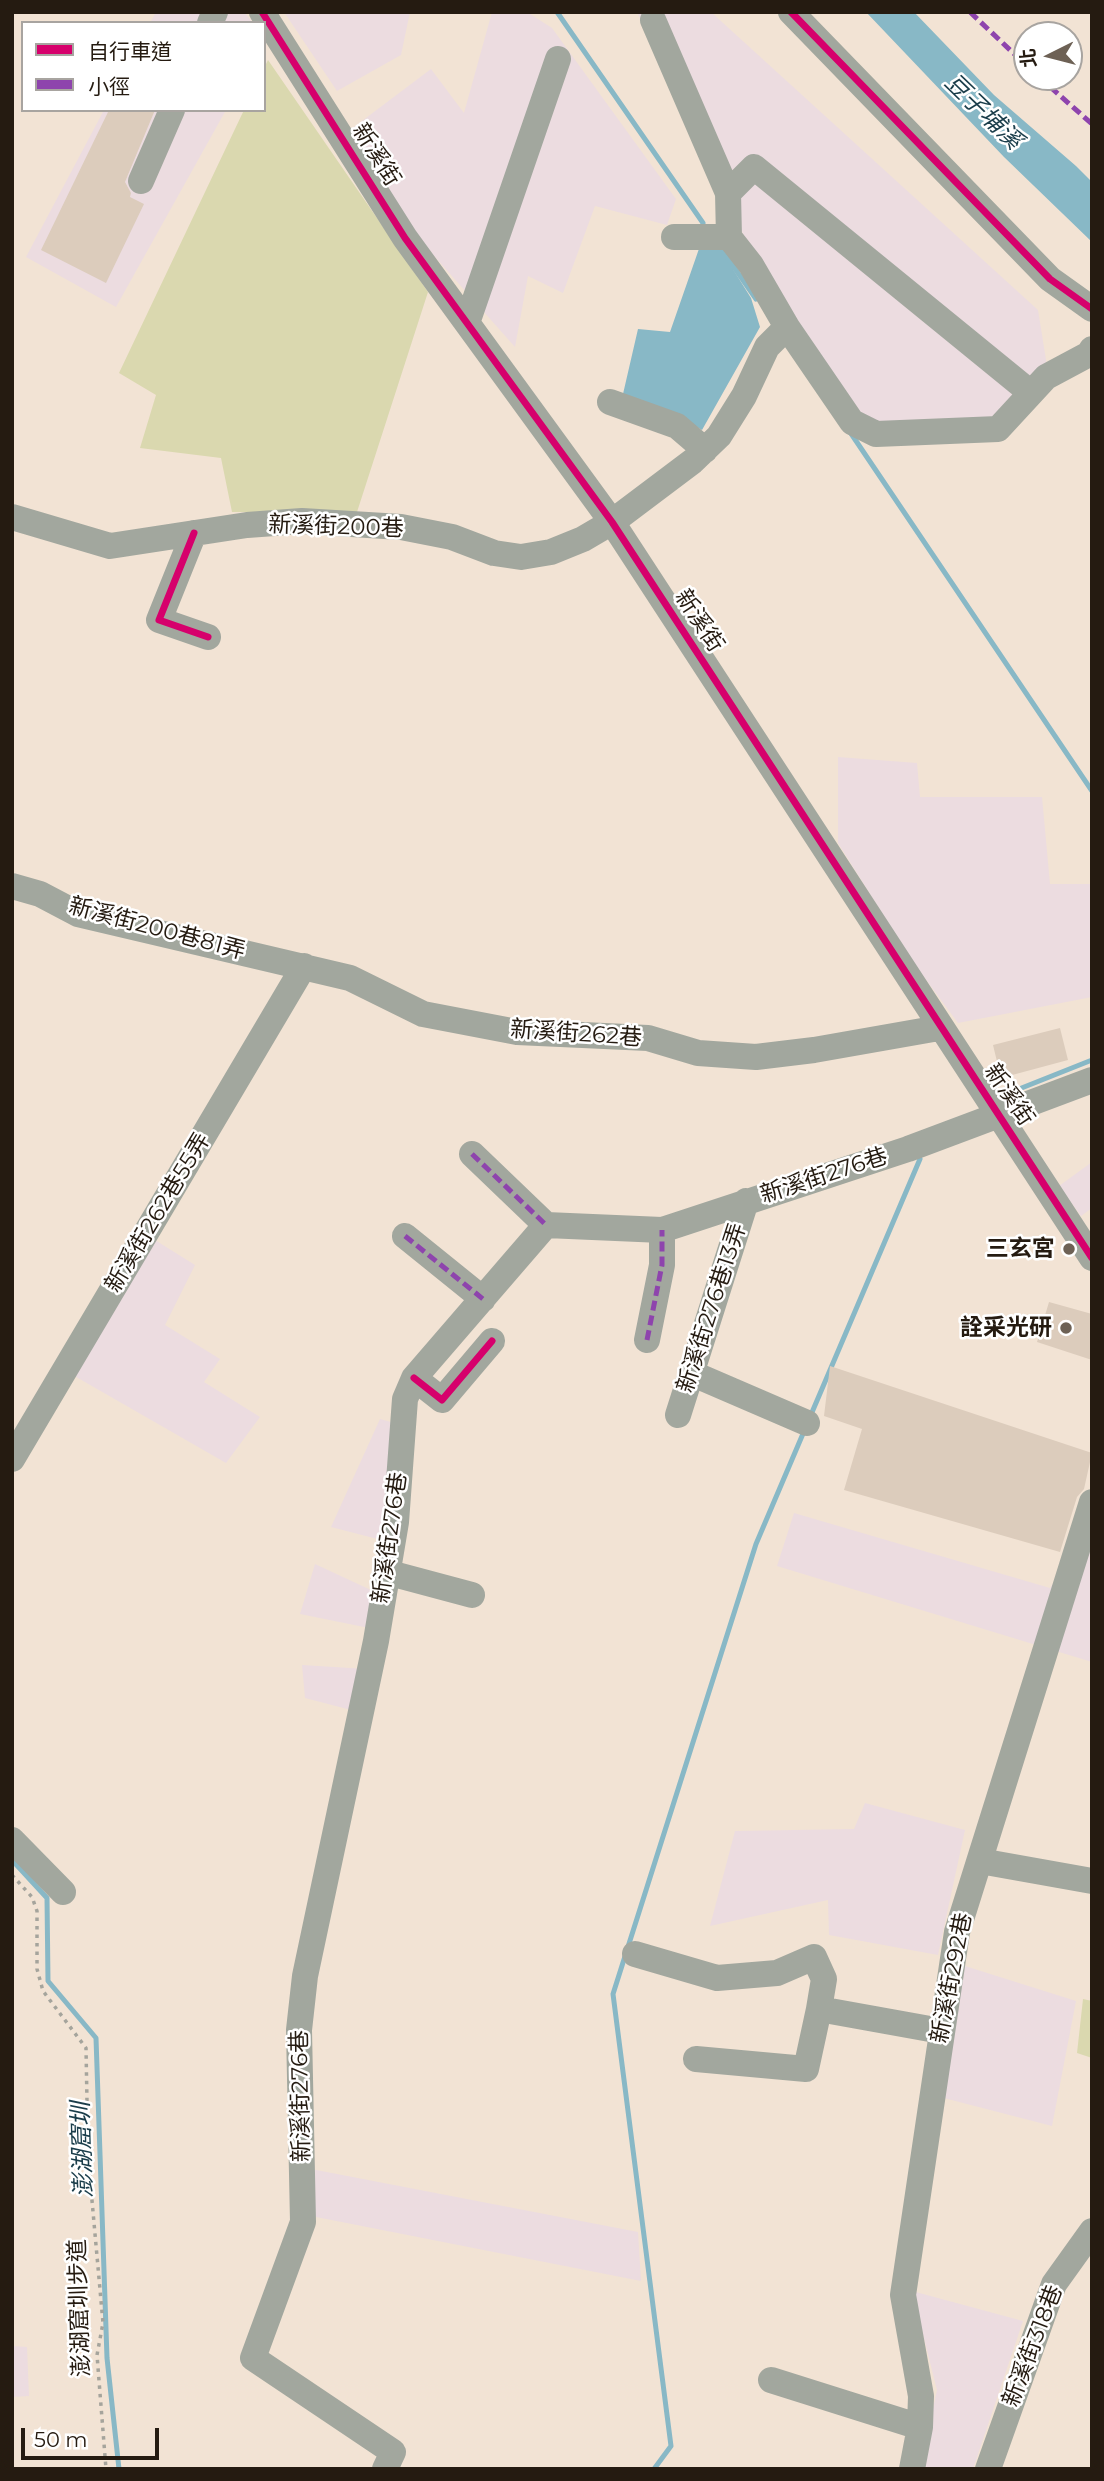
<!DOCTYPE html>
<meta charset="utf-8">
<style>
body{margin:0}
#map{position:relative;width:1104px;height:2481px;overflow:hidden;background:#f2e3d4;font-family:Montserrat,"Noto Sans TC",sans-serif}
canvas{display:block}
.frame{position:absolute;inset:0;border:14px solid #251b11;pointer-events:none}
.legend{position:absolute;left:21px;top:21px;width:245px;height:91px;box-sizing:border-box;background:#fff;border:2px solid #a8a4a0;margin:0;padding:9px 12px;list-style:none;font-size:21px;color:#251b11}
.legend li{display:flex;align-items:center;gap:14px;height:35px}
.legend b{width:35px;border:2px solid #a8a4a0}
.north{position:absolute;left:1013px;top:21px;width:70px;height:70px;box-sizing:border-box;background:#fff;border:2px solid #a8a4a0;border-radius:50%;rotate:264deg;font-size:19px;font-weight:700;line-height:28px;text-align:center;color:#251b11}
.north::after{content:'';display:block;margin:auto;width:24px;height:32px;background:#6d6155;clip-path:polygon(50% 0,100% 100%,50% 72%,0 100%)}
.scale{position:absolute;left:21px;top:2428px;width:138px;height:32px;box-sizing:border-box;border:4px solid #251b11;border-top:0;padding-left:9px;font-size:21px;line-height:24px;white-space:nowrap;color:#251b11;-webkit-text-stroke:5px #fff;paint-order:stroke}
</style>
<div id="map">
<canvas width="1104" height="2481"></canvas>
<div class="frame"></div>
<ul class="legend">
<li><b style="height:9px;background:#d6006c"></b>自行車道</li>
<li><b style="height:9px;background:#8e44ad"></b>小徑</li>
</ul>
<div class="north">北</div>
<div class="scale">50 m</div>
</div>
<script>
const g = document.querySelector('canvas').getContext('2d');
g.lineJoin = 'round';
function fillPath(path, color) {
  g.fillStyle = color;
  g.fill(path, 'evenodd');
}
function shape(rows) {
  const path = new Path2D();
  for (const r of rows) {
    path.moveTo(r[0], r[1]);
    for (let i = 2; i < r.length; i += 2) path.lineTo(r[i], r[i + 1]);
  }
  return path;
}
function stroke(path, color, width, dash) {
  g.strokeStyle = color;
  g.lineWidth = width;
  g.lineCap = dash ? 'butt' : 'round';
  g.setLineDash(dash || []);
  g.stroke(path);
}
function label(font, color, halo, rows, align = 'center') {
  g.font = font + ' Montserrat,"Noto Sans TC",sans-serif';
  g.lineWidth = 5;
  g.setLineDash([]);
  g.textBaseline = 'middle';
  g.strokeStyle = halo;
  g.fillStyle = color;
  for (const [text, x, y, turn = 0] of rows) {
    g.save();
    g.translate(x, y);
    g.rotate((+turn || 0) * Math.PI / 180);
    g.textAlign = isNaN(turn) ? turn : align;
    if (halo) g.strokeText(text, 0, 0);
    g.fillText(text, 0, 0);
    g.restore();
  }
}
fillPath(shape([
 [156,12,244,12,253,23,150,23],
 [284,12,410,12,401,55,337,91],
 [492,12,527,12,552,28,676,199,667,225,595,206,563,293,528,276,515,347,427,248,342,136,431,69,464,113],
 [637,12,711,12,1038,310,1047,366,989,424,877,428,856,411,751,251],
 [104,110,226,110,116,307,26,257],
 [838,757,917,763,920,797,1042,797,1050,884,1092,884,1092,997,958,1023,910,958,838,843],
 [1092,1162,1092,1208,1081,1216,1059,1186],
 [155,1240,195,1265,165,1325,220,1359,204,1382,260,1417,226,1463,71,1374],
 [380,1419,398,1424,389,1542,331,1527],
 [794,1513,1050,1588,1087,1534,1092,1535,1092,1662,777,1566],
 [315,1564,373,1591,369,1628,300,1614],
 [302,1665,366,1669,355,1711,305,1698],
 [865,1803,965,1830,938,1955,829,1935,828,1900,710,1926,735,1831,854,1829],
 [965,1966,1076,2001,1052,2126,940,2097],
 [311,2169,638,2232,641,2281,306,2215],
 [912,2291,1023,2321,973,2469,920,2469,937,2390],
 [12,2346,27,2347,29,2396,12,2397]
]), '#ecdce0');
fillPath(shape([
 [268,60,428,292,357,512,232,512,221,458,140,448,156,395,119,373,244,110,264,110,264,68],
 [1083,1999,1092,2001,1092,2058,1077,2053]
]), '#dad8af');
fillPath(shape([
 [866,12,914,12,994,95,1076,166,1092,182,1092,242,1004,157],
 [716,242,751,298,760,327,702,430,670,412,623,394,638,329,670,332,701,243]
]), '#88b8c6');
stroke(shape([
 [557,12,703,223],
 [720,247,756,299],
 [850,432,1092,791],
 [1009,1093,1092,1060],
 [810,1417,920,1159],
 [12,1860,47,1898,48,1981,96,2038,107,2358,119,2469],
 [654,2469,671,2446,613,1994,756,1544,805,1429]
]), '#88b8c6', 5);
fillPath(shape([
 [109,110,155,110,125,182,131,193,130,197,144,204,106,283,41,250],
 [1060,1028,1068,1060,1001,1078,993,1045],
 [1049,1302,1092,1314,1092,1360,1037,1342],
 [830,1366,1092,1453,1084,1489,1077,1497,1060,1552,844,1490,862,1429,824,1416]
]), '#dcccbc');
stroke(shape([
 [12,1875,32,1897,37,1911,37,1969,43,1991,86,2048,88,2156,103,2323,97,2355,106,2469]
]), '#a5a49c', 3.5, [3.5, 5]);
stroke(shape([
 [262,12,405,238,612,522,1092,1258],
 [791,12,1050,279,1092,309],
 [653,20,728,193,729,237],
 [210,23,215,12],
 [141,181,172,110],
 [728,193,754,167,1031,393],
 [674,237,729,237,751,265,787,327],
 [467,323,558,59],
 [610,402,677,426,705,450],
 [12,517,110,546,247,525,302,521,401,527,452,537,494,553,521,557,551,552,583,539,612,522,693,461,719,436,744,396,767,347,787,327,852,422,876,434,998,429,1046,377,1089,354,1092,349],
 [194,533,159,620,208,637],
 [12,886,40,894,78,914,350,978,423,1014,517,1032,648,1038,698,1053,756,1057,814,1050,939,1028],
 [472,1154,546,1225],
 [405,1236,483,1299],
 [647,1340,662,1265,662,1230],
 [691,1373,807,1423],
 [414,1378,442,1400,492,1341],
 [678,1415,746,1201],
 [12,1459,304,966],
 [386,1572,472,1595],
 [12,1840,63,1892],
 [980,1861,1092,1881],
 [635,1954,717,1978,777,1973,814,1957,824,1979,819,2009,941,2031],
 [696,2059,806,2069,819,2009],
 [771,2380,920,2427],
 [385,2469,393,2452,253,2358,303,2222,299,2030,305,1976,376,1641,396,1522,405,1399,414,1378,546,1225,662,1230,908,1149,1092,1080],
 [912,2469,920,2427,921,2396,903,2295,957,1932,1092,1502],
 [988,2469,1054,2284,1092,2231]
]), '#a2a79e', 26);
stroke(shape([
 [970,12,1027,66],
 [1039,77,1092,124],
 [472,1154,546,1225],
 [405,1236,483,1299],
 [647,1340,662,1265,662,1230]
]), '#8e44ad', 5, [10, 5]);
stroke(shape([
 [262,12,405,238,612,522,1092,1258],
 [791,12,1050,279,1092,309],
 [194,533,159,620,208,637],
 [414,1378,442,1400,492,1341]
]), '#d6006c', 7);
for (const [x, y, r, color] of [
 [1069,1249,7,"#6d6155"],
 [1066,1328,7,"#6d6155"]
]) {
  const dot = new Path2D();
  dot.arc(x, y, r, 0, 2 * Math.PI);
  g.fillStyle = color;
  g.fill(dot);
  stroke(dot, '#fff', 2.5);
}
label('23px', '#251b11', '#fff', [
 ["新溪街",376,155,58],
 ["新溪街200巷",336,527,2],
 ["新溪街",699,621,57],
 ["新溪街200巷81弄",157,929,15],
 ["新溪街262巷",576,1034,4],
 ["新溪街",1009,1095,56],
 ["新溪街276巷",824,1176,-18],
 ["新溪街262巷55弄",158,1213,-59],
 ["新溪街276巷13弄",712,1308,-72],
 ["新溪街276巷",390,1538,-82],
 ["新溪街292巷",952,1978,-79],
 ["新溪街276巷",301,2096,-91],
 ["澎湖窟圳步道",80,2308,-92],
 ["新溪街318巷",1033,2346,-69]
]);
label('bold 23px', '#251b11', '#fff', [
 ["三玄宮",1055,1249],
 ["詮采光研",1052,1328]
], 'right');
label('italic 24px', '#1a3d4a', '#fff', [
 ["豆子埔溪",983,112,44],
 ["澎湖窟圳",83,2150,-92]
]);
</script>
